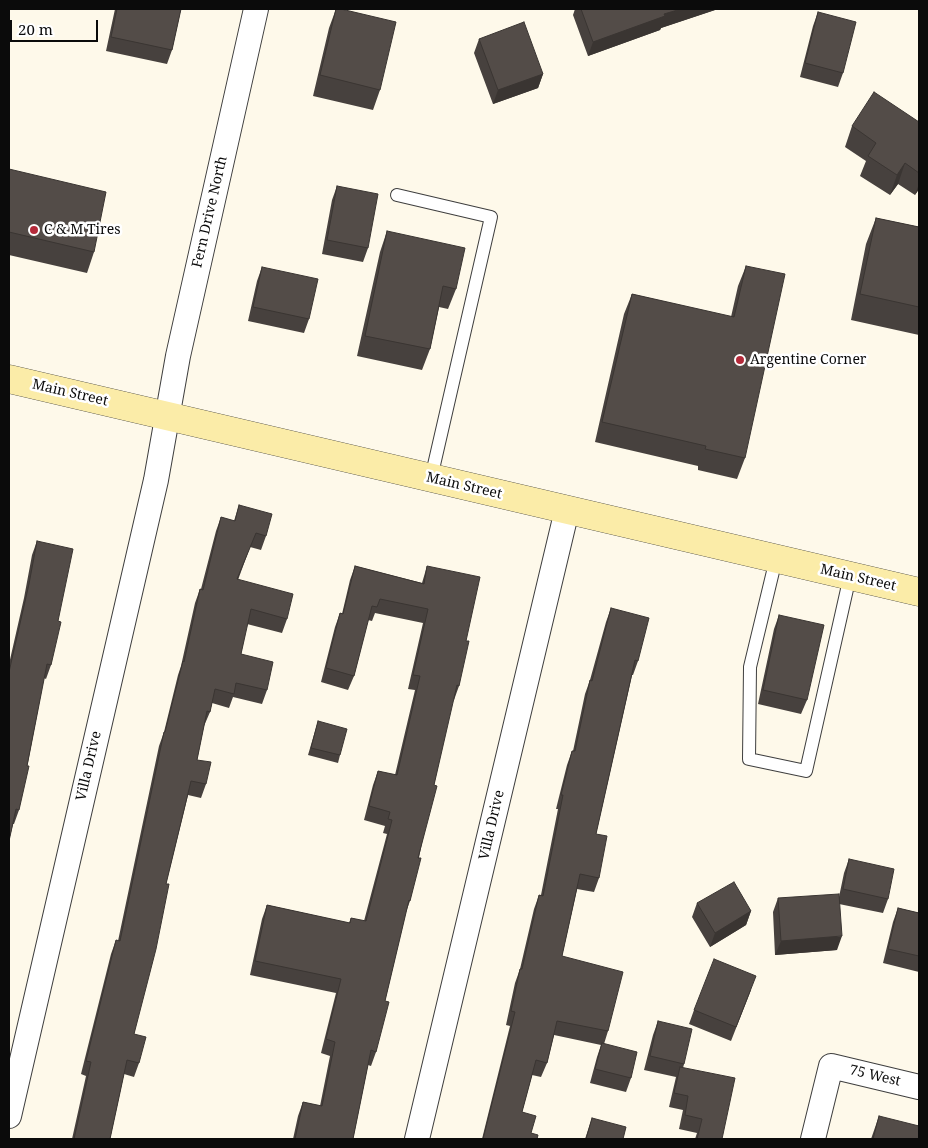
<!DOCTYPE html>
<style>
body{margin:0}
#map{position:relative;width:928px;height:1148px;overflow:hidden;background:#fef9ea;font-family:"Noto Serif",serif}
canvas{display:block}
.frame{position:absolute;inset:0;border:10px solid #0b0b0b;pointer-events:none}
.scale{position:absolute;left:10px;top:20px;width:88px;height:22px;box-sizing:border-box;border:2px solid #0b0b0b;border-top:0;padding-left:6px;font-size:15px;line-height:18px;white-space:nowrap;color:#0b0b0b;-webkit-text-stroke:4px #fff;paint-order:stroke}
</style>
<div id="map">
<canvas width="928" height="1148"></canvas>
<div class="frame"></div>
<div class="scale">20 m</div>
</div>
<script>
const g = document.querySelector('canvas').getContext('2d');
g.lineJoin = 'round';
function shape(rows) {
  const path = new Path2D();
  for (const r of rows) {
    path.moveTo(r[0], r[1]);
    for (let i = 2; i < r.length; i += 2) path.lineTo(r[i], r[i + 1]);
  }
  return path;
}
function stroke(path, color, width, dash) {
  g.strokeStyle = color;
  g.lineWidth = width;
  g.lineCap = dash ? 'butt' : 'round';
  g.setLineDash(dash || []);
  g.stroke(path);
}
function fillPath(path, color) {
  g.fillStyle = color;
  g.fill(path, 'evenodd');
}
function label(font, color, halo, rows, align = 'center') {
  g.font = font + ' "Noto Serif",serif';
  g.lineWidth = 5;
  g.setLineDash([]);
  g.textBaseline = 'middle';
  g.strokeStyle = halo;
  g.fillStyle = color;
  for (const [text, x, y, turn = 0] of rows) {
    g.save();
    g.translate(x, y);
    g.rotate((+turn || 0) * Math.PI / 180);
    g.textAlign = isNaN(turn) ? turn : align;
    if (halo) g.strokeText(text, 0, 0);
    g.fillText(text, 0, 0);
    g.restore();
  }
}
const service = shape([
 [397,195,491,217,431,478],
 [776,559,750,667,749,759,806,771,850,576]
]);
const minor = shape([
 [9,1116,156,480,178,356,256,9],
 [417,1139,567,510],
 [813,1139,831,1066,919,1087]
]);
const secondary = shape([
 [9,379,919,592]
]);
stroke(service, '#3e3e3e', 14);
stroke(minor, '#3e3e3e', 26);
stroke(secondary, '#2d2d2d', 29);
stroke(service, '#fff', 12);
stroke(minor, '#fff', 24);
stroke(secondary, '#fbeca8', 28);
fillPath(shape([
 [115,9,181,9,172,50,167,64,106,51],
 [336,9,380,90,373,110,313,96,329,28],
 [575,9,718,9,661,28,660,30,588,56,573,15],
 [818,12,843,73,838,87,800,77,813,26],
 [479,39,543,74,538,88,493,104,474,53],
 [919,122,919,189,915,195,898,184,890,195,860,176,866,161,845,147,852,126],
 [9,169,94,252,87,273,9,255],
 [337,186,368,248,363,262,322,254,332,200],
 [876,218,919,227,919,335,851,320,866,244],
 [387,231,456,289,448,309,439,307,430,349,422,370,357,356,380,252],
 [746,266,745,458,737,479,698,470,698,466,595,442,624,314,632,294,731,317,738,286],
 [262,267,309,319,304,333,248,321,257,281],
 [239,505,266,536,261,550,250,547,238,580,287,619,282,633,247,624,241,654,267,690,262,704,233,697,229,708,212,703,210,712,204,726,197,760,206,784,201,798,188,795,166,884,134,1034,139,1063,134,1077,124,1074,110,1139,72,1139,86,1076,81,1074,111,954,116,940,118,941,159,746,164,732,178,675,181,666,195,603,200,589,201,589,216,531,221,517,234,521],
 [37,541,58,621,51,665,46,679,44,678,19,810,14,824,13,824,9,841,9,664,24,598,32,555],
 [355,566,422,583,427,566,466,641,459,686,454,700,453,699,434,785,410,901,406,912,385,1001,376,1052,371,1066,368,1065,353,1139,293,1139,298,1116,303,1102,320,1106,330,1056,321,1053,336,993,250,975,262,919,267,905,349,923,351,918,364,921,387,834,383,833,385,826,364,820,373,785,378,771,395,775,415,690,408,689,423,623,375,613,372,621,368,620,354,676,348,690,321,682,335,627,340,613,342,614,350,580],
 [611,608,638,661,633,675,632,675,596,834,599,878,594,892,577,889,562,956,608,1031,604,1044,631,1078,626,1092,590,1083,597,1057,601,1045,554,1035,547,1063,541,1077,532,1075,522,1112,531,1133,537,1139,482,1139,510,1026,506,1025,515,983,520,969,534,909,539,895,541,895,558,809,556,809,567,765,572,751,573,751,585,694,590,680,606,622],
 [779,615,807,700,801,714,758,704,774,629],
 [318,721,340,755,338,763,308,755],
 [849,859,888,899,883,913,839,904,837,950,775,955,773,912,778,898,839,897,844,873],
 [697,903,751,911,746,925,710,947,692,917],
 [898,908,919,913,919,972,883,963,893,922],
 [751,990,731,1041,689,1024,694,1010],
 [658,1021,684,1064,683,1068,722,1139,695,1139,697,1133,679,1129,683,1110,669,1107,676,1077,644,1070,653,1035],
 [879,1116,919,1139,871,1139],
 [592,1118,623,1139,585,1139]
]), '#47413e');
fillPath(shape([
 [681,9,718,9,661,28,660,30,588,56,593,42,664,14],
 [543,74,538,88,493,104,498,90],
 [905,163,898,184,890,195,897,175],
 [919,184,919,189,915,195],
 [751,911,746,925,710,947,715,933],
 [842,936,837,950,775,955,781,941]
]), '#3a3532');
const building = shape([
 [117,9,181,9,172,50,111,37,117,9],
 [336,9,341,9,396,22,380,90,320,75,336,9],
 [581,9,681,9,664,14,665,16,593,42,581,9],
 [818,12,856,22,843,73,805,63,818,12],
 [524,22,543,74,498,90,479,39,524,22],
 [874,92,919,122,919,173,905,163,897,175,868,156,876,143,852,126,874,92],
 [9,169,106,192,94,252,9,232,9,169],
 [337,186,378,194,368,248,327,240,337,186],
 [876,218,919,227,919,307,860,294,876,218],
 [387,231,465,248,456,289,443,286,430,349,365,336,387,231],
 [746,266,785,274,745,458,705,449,706,446,602,422,632,294,734,317,746,266],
 [262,267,318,279,309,319,253,307,262,267],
 [239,505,272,514,266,536,256,533,237,579,293,594,287,619,251,609,241,654,273,662,267,690,236,683,234,694,215,689,210,712,207,711,197,760,211,762,206,784,191,781,166,884,169,884,156,949,134,1034,146,1037,139,1063,127,1060,110,1139,74,1139,91,1062,86,1061,116,940,120,941,164,732,165,732,183,661,184,662,200,589,203,590,221,517,235,521,239,505],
 [37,541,73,549,58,621,61,622,51,665,47,664,27,766,29,766,19,810,16,809,9,841,9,672,29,584,37,541],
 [355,566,424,584,427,566,480,577,466,641,469,641,459,686,457,685,434,785,437,786,418,858,421,858,410,901,409,900,385,1001,389,1002,376,1052,371,1050,353,1139,295,1139,303,1102,322,1106,335,1042,326,1039,341,979,255,961,267,905,350,923,351,918,366,921,392,820,388,819,390,812,369,806,378,771,397,775,420,676,413,675,428,609,380,599,377,607,372,606,354,676,326,668,340,613,343,614,355,566],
 [611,608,649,618,638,661,635,660,596,834,607,836,599,878,580,874,562,956,623,972,608,1031,557,1021,547,1063,536,1060,522,1112,536,1116,531,1133,538,1135,537,1139,483,1139,515,1012,511,1011,520,969,522,969,539,895,543,896,563,795,561,795,572,751,575,751,590,680,592,681,611,608],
 [779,615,824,625,807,700,763,690,779,615],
 [318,721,347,729,340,755,311,748,318,721],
 [849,859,894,869,888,899,843,889,849,859],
 [734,882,751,911,715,933,697,903,734,882],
 [839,894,842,936,781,941,778,898,839,894],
 [898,908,919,913,919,956,888,949,898,908],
 [714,959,756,976,736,1027,694,1010,714,959],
 [658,1021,692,1029,684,1064,650,1056,658,1021],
 [602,1043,637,1052,631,1078,595,1069,602,1043],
 [680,1067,735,1078,722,1139,697,1139,702,1119,685,1115,688,1096,674,1093,680,1067],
 [879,1116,919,1126,919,1139,873,1139,879,1116],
 [592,1118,626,1127,623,1139,586,1139,592,1118]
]);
fillPath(building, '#534c48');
stroke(building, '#3a3532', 1);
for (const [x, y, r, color] of [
 [34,230,5,"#b42a3a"],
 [740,360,5,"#b42a3a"]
]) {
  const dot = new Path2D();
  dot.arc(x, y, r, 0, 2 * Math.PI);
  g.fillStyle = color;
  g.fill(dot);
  stroke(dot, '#fff', 2);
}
label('14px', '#0b0b0b', '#fff', [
 ["Fern Drive North",210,212,-77],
 ["Main Street",70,393,13],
 ["Main Street",464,486,13],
 ["Main Street",858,578,13],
 ["Villa Drive",89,766,-77],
 ["Villa Drive",492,825,-77],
 ["75 West",875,1076,13]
]);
label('14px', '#0b0b0b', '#fff', [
 ["C & M Tires",44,230],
 ["Argentine Corner",750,360]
], 'left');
</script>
